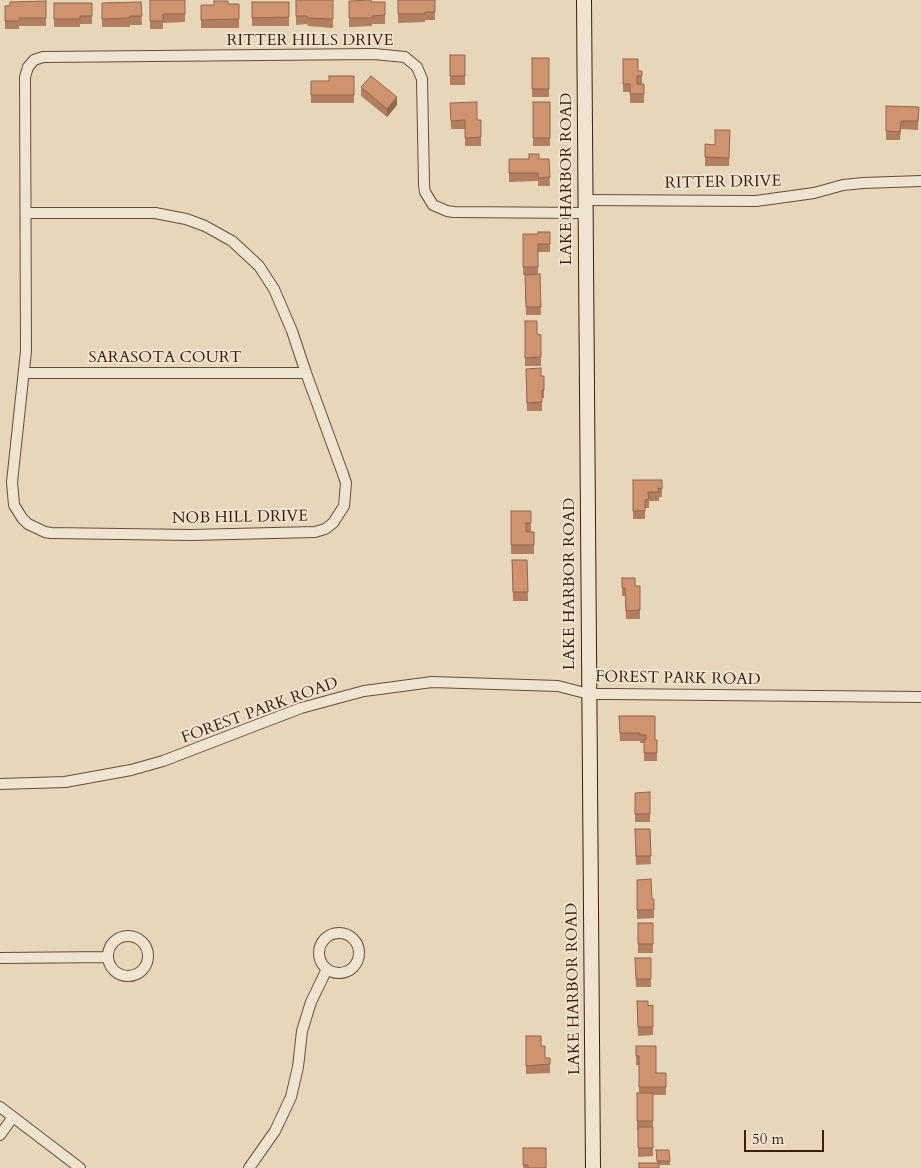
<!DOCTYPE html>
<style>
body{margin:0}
#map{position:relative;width:921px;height:1168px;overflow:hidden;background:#e7d6b8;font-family:Cardo,serif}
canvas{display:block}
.scale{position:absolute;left:744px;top:1130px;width:80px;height:22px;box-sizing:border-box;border:2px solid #3f1e0e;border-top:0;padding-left:6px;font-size:15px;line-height:18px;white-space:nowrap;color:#3f1e0e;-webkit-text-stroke:4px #efe4d1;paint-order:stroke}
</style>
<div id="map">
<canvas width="921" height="1168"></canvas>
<div class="scale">50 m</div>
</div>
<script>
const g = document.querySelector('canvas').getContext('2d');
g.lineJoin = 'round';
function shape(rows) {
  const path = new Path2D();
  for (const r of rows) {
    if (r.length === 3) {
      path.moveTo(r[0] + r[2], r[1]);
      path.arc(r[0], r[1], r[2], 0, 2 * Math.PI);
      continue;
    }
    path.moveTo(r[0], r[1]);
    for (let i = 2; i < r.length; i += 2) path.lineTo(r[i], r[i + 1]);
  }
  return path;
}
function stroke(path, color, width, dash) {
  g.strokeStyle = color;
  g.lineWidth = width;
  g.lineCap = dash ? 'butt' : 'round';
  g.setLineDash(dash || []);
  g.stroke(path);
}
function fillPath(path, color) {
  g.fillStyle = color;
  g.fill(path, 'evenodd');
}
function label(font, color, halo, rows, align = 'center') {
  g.font = font + ' Cardo,serif';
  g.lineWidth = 4;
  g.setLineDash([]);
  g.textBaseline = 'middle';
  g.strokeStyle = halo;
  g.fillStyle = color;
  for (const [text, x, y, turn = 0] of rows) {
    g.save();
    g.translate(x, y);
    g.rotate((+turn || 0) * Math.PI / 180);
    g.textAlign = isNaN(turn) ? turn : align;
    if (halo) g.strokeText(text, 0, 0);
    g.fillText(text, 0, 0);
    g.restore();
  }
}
const street = shape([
 [585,200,756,201,814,193,843,185,863,183,921,181],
 [26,213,155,213,186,219,205,226,232,241,259,266,274,289,292,331,306,373,343,474,346,483,344,506,333,523,325,529,315,532,191,535,51,533,45,532,28,524,22,518,14,505,12,482,26,351,25,77,28,67,34,60,43,57,374,54,405,57,417,67,422,79,424,185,425,192,433,205,447,211,454,212,585,213],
 [25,373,306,373],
 [0,784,65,782,131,770,163,761,301,708,364,691,432,682,558,686,589,694,610,694,921,697],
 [339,953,20],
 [128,956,20],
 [0,958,107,957],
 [0,1107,80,1168],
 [0,1135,13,1117],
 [249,1168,275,1131,291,1097,298,1067,302,1031,311,1002,327,969]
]);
const secondary = shape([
 [584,0,593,1168]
]);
stroke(street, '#694c38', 12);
stroke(secondary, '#3f1e0e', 16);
stroke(street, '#efe4d1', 10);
stroke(secondary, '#efe4d1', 14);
fillPath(shape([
 [150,0,185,0,185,22,163,23,163,29,150,29],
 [296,0,333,0,333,28,308,26,307,24,296,25],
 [398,0,435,0,435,20,425,20,425,22,398,23],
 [46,1,46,26,19,26,19,29,5,29,5,6],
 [349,1,371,2,385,2,385,24,372,24,372,26,349,27],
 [141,2,142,25,130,25,130,27,102,27,102,3],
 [252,2,289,2,289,26,252,26],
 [54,3,92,3,92,24,80,24,80,27,54,27],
 [228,4,239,4,239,28,201,28,201,5,214,5],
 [450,55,465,55,465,85,450,85],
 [532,58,549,58,549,97,532,97],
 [623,59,642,76,642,84,644,84,644,103,630,103,630,92,623,92],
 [354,76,354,103,311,103,311,81,329,81],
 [361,87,397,105,387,117,361,96],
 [533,102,550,102,550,146,533,146],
 [450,103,477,120,481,120,481,146,465,146,465,129,451,129],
 [886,106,919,107,918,130,901,129,900,140,886,140],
 [730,130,729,166,705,166,705,144,715,145],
 [509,159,549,159,550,186,538,186,538,181,509,182],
 [550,232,550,252,538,252,538,275,540,274,541,315,526,315,525,275,523,275,523,234,538,234],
 [525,321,537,334,541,335,541,366,525,366],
 [526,369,541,376,544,376,544,398,542,398,542,411,527,411],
 [633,480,662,480,662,497,659,497,659,501,649,501,649,508,645,508,645,519,633,519],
 [511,511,531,511,531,532,526,532,534,532,534,554,511,554],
 [512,560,527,560,528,601,513,601],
 [622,578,635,586,640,586,640,619,626,619,625,596,622,596],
 [619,716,655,740,657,740,657,761,644,761,644,743,640,743,640,741,620,741],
 [650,792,650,822,635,822,635,793],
 [635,829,650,829,651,864,636,865],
 [637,880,652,899,654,899,654,918,637,919],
 [638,923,653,923,653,953,638,953],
 [635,958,651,958,651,987,636,987],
 [637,1001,648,1006,653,1005,653,1035,638,1036],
 [526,1036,541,1046,545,1058,550,1058,550,1073,526,1074],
 [636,1046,656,1073,666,1073,666,1095,653,1095,653,1156,638,1157,638,1130,637,1130,637,1121,639,1093,639,1065,636,1065],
 [523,1148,546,1168,523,1168],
 [656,1150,669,1150,670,1165,659,1165,657,1163]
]), '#b37e5f');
fillPath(shape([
 [397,97,397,105,387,117,387,109]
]), '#92674e');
const building = shape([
 [150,0,185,0,185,14,163,14,163,21,150,21,150,0],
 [296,0,333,0,333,19,308,18,307,16,296,16,296,0],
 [371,0,371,2,385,2,385,15,372,16,372,18,349,18,349,1,371,0],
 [398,0,435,0,435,12,425,12,425,14,398,14,398,0],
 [46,1,46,18,19,18,19,21,5,21,5,6,10,6,10,2,46,1],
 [214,1,228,1,228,4,239,4,239,19,201,20,201,5,214,5,214,1],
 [141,2,142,16,130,16,130,18,102,19,102,3,141,2],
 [252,2,289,2,289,17,252,18,252,2],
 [54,3,92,3,92,16,80,16,80,19,54,19,54,3],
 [450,55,465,55,465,76,450,76,450,55],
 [532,58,549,58,549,89,532,89,532,58],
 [623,59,638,59,638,71,642,71,642,76,637,76,637,84,644,84,644,94,630,94,630,84,623,84,623,59],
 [329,76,354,76,354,95,311,95,311,81,329,81,329,76],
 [371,76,397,97,387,109,361,87,371,76],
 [477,102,477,120,481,120,481,137,465,138,465,120,451,121,450,103,477,102],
 [533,102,550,102,550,138,533,138,533,102],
 [886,106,919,107,918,121,901,121,900,132,886,131,886,106],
 [715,130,730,130,729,158,705,157,705,144,715,145,715,130],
 [529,154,539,154,539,159,549,159,550,177,538,178,538,173,509,173,509,159,529,159,529,154],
 [538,232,550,232,550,244,538,244,538,267,523,267,523,234,538,234,538,232],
 [540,274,541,307,526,307,525,275,540,274],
 [525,321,537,321,537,334,541,335,541,357,525,358,525,321],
 [541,368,541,376,544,376,544,390,542,390,542,402,527,403,526,369,541,368],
 [633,480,662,480,662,489,658,488,659,492,648,492,649,499,645,500,645,511,633,511,633,480],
 [511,511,531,511,531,523,526,523,526,532,534,532,534,545,511,545,511,511],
 [512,560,527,560,528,592,513,592,512,560],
 [622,578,635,578,635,586,640,586,640,610,626,611,625,588,622,588,622,578],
 [619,716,655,716,655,740,657,740,657,753,644,753,644,740,646,740,646,735,640,735,640,733,620,733,619,716],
 [650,792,650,814,635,814,635,793,650,792],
 [635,829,650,829,651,856,636,856,635,829],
 [651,879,652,899,654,899,654,910,637,910,637,880,651,879],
 [638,923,653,923,653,944,638,944,638,923],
 [635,958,651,958,651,979,636,979,635,958],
 [637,1001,648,1001,648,1006,653,1005,653,1027,638,1027,637,1001],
 [526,1036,541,1036,541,1046,545,1046,545,1058,550,1058,550,1064,526,1066,526,1036],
 [636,1046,656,1046,656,1073,666,1073,666,1087,639,1087,639,1056,636,1056,636,1046],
 [637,1093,653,1093,653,1121,637,1121,637,1093],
 [638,1127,653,1127,653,1148,638,1148,638,1127],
 [523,1148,546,1148,546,1168,528,1168,528,1165,523,1165,523,1148],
 [656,1150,669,1150,670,1161,657,1161,656,1150],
 [639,1163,659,1163,659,1168,639,1168,639,1163]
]);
fillPath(building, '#d0936f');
stroke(building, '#92674e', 1);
label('16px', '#3f1e0e', '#efe4d1', [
 ["RITTER HILLS DRIVE",310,41],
 ["LAKE HARBOR ROAD",567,179,-90],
 ["RITTER DRIVE",723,183,-1],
 ["SARASOTA COURT",165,358],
 ["NOB HILL DRIVE",240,518,-1],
 ["LAKE HARBOR ROAD",570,584,-90],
 ["FOREST PARK ROAD",678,679,1],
 ["FOREST PARK ROAD",260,711,-20],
 ["LAKE HARBOR ROAD",574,989,-91]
]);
</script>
